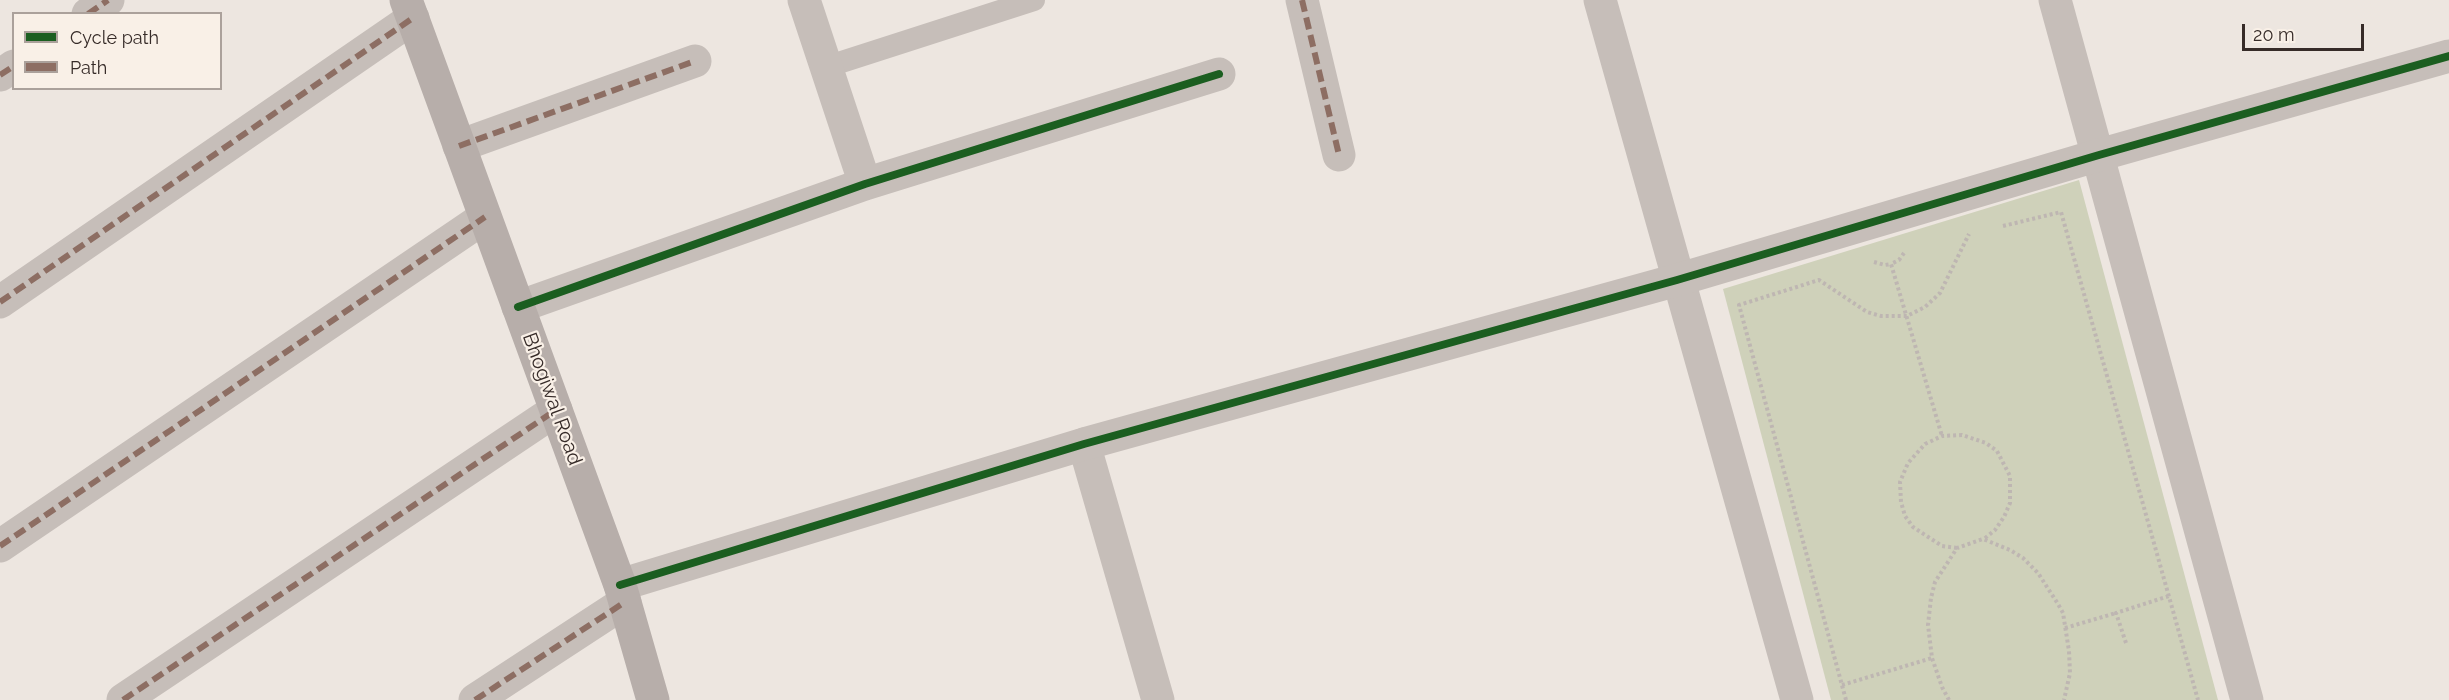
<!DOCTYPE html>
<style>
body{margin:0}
#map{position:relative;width:2449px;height:700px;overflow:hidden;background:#ede6e0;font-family:Raleway,sans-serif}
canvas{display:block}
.legend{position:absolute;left:12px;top:12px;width:210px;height:78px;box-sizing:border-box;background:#f9f0e7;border:2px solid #aba19b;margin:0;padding:8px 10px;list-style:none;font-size:18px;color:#362b28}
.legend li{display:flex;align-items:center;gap:12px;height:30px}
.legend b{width:30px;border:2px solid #aba19b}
.scale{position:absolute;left:2242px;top:24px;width:122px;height:27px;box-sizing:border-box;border:3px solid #362b28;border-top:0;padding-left:8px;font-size:18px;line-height:21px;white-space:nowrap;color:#362b28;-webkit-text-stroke:4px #f9f0e7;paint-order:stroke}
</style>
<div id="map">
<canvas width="2449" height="700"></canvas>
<ul class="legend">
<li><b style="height:8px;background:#1b5e20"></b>Cycle path</li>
<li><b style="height:8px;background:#8d6e63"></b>Path</li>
</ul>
<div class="scale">20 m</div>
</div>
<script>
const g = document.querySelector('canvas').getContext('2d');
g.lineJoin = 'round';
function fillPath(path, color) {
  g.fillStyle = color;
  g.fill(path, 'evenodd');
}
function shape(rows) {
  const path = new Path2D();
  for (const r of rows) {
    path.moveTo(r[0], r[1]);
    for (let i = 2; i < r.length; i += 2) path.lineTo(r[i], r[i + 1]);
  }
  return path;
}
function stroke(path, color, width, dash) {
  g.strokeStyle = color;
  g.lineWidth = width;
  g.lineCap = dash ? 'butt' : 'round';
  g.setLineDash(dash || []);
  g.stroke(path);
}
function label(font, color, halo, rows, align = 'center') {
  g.font = font + ' Raleway,sans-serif';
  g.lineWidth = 4.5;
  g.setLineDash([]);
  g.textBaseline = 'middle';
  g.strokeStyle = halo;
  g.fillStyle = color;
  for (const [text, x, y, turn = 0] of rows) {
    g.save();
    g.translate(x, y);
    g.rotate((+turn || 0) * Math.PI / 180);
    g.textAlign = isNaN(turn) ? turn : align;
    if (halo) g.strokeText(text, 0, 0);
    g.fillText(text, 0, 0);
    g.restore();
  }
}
fillPath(shape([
 [2079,180,2218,700,1831,700,1723,289]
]), '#cfd1ba');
stroke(shape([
 [2003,226,2061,212,2198,700],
 [1904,253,1899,260,1891,264,1942,436],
 [1874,262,1885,265,1891,264],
 [1957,548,1942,546,1913,527,1905,516,1901,502,1900,482,1908,463,1925,444,1942,436,1962,435,1986,443,1997,451,2010,476,2010,503,2004,517,1995,530,1984,539],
 [2065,628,2116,613],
 [2126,643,2116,613,2169,596],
 [1842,685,1932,658],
 [1846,700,1739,305,1819,280,1867,312,1881,316,1907,316,1925,307,1940,293,1969,234],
 [1949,700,1942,687,1932,658,1928,625,1931,598,1935,582,1957,548,1983,539,2010,550,2023,558,2038,573,2058,604,2063,613,2069,651,2070,673,2064,700]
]), '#beb6b2', 4, [3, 3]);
stroke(shape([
 [826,67,1034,0]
]), '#c6beb9', 22);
stroke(shape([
 [804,0,865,184],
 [1302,0,1339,155],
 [1600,0,1797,700],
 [2055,0,2247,700],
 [88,14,108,0],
 [0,75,14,66],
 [459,146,695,61],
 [0,302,413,18],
 [518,307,865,184,1219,74],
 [1084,444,1158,700],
 [0,546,485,217],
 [123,700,556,410],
 [475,700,625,602]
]), '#c6beb9', 33);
stroke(shape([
 [620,585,1084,444,1677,280,2099,155,2449,56]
]), '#c6beb9', 33);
stroke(shape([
 [406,0,620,585,653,700]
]), '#b7aeaa', 33);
stroke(shape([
 [1302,0,1339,155],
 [88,14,108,0],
 [0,75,14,66],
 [459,146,695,61],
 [0,302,413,18],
 [0,546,485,217],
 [123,700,556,410],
 [475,700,625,602]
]), '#8d6e63', 6, [12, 6]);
stroke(shape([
 [518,307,865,184,1219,74],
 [620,585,1084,444,1677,280,2099,155,2449,56]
]), '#1b5e20', 8);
label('20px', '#362b28', '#f9f0e7', [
 ["Bhogiwal Road",552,399,70]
]);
</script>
